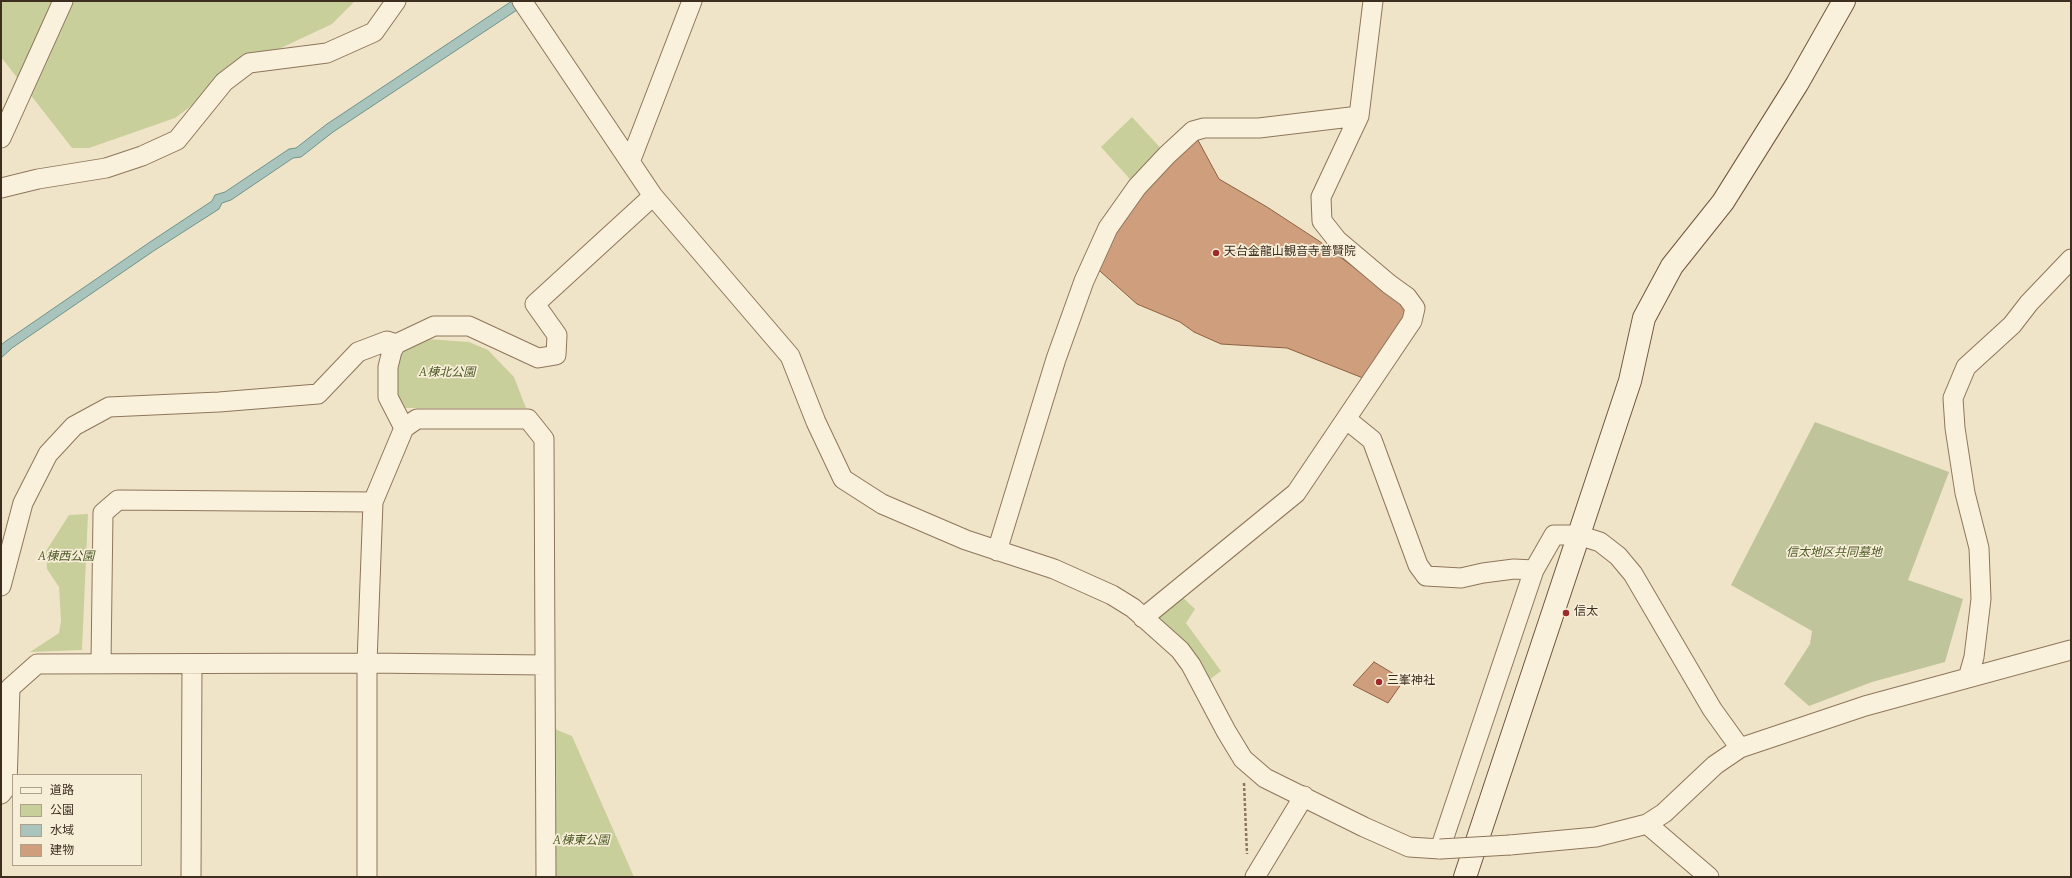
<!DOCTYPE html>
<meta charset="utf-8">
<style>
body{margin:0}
#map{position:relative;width:2072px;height:878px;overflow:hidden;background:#f0e4c8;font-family:Spectral,"Noto Sans JP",serif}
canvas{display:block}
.frame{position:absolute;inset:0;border:2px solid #3d2e20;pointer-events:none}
.legend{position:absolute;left:12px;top:774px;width:130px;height:92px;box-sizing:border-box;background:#f7eed8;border:1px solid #ada18e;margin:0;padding:5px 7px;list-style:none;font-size:12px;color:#3d2e20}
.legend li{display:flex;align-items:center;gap:8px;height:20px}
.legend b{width:20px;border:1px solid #ada18e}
</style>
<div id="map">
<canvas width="2072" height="878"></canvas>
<div class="frame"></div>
<ul class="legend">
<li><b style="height:5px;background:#faf1dc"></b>道路</li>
<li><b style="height:11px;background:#c9cf9b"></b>公園</li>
<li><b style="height:11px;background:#a9c4bc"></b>水域</li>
<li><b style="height:11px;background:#cf9f7d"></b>建物</li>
</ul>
</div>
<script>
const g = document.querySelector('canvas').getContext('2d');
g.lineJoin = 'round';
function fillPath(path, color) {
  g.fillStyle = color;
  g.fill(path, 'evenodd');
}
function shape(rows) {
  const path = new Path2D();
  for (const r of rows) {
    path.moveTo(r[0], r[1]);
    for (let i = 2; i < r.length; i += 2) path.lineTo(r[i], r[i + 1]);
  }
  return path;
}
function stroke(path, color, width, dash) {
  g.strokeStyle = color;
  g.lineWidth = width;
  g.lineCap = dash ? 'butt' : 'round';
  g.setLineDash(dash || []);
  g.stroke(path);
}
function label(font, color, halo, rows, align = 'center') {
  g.font = font + ' Spectral,"Noto Sans JP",serif';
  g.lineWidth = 3.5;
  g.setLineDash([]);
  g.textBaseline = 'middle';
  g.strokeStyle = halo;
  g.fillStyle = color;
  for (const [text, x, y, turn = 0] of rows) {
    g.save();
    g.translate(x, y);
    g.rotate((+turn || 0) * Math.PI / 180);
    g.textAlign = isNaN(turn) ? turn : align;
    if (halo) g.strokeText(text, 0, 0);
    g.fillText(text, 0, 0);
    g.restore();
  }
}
fillPath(shape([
 [1,1,355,1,332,24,249,63,175,118,89,148,72,148,1,57],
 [1132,117,1167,155,1137,187,1101,147],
 [413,338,469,342,488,350,514,377,526,408,402,408,394,397,396,356],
 [88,514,82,650,30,652,59,633,61,621,59,587,47,569,46,551,69,515],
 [1176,591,1195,609,1186,623,1221,671,1202,685,1143,618],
 [545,725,572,736,634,877,546,877]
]), '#c9cf9b');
fillPath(shape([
 [1815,422,1949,472,1908,580,1963,599,1945,662,1872,682,1809,706,1784,684,1810,644,1812,631,1731,585]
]), '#bfc49a');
const water = shape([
 [512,1,528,1,517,10,333,132,301,157,293,158,231,200,222,203,219,209,155,250,12,348,1,358,1,345,6,341,150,242,212,201,215,195,225,192,289,149,296,148,327,124,512,1]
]);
fillPath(water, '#a9c4bc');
stroke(water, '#6f938a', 1);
const building = shape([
 [1193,131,1219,179,1267,207,1319,241,1405,306,1405,319,1363,378,1287,348,1221,344,1194,332,1180,322,1137,304,1092,264,1167,155,1193,131],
 [1374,662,1404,680,1388,703,1353,685,1374,662]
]);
fillPath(building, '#cf9f7d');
stroke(building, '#8d5f41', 1);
const street = shape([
 [522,1,653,196,790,356,816,422,843,479,882,504,966,540,1054,569,1112,595,1133,608,1180,650,1191,665,1226,731,1243,759,1265,778,1364,827,1409,847,1440,849,1534,570,1554,535,1578,535,1600,542,1618,556,1633,574,1712,709,1740,748],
 [1,138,63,1],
 [630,162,692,1],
 [1,188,38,179,106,168,142,156,177,140,224,82,249,63,327,53,374,32,396,1],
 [1346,419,1372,440,1418,565,1426,576,1461,578,1483,573,1514,569,1534,570],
 [404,428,388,397,388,367,392,351,396,344,434,326,469,326,538,358,556,355,557,335,535,304,653,196],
 [997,551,1056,359,1084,281,1108,228,1137,187,1167,155,1193,131,1204,128,1259,128,1359,116],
 [1,586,23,503,48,454,74,426,109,407,219,402,318,394,358,352,387,341,396,344],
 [1143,618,1296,493,1412,321,1415,308,1407,297,1389,284,1337,240,1322,221,1321,197,1359,116,1373,1],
 [101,663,103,513,118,500,373,502],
 [1968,678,1974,657,1981,599,1979,548,1965,493,1955,428,1953,398,1966,367,2012,325,2029,303,2071,259],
 [1,794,7,786,10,688,37,664,367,663,545,665],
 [1647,824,1709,877],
 [1510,845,1596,837,1647,824,1664,813,1715,765,1740,748,1865,706,2071,650],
 [191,877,192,664],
 [367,877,367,663,373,502,404,428,417,419,528,419,544,439,546,877],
 [1255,877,1304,796]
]);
const secondary = shape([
 [1465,877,1630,381,1644,318,1672,266,1723,202,1797,84,1844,1]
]);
stroke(street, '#8d765c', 21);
stroke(secondary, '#6f573f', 24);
stroke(shape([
 [1244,783,1247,854]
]), '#8d765c', 2.5, [3, 2]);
stroke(street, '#faf1dc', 19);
stroke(secondary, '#faf1dc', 22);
const streetBridge = shape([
 [1440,849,1510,845]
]);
stroke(streetBridge, '#8d765c', 21, []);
stroke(streetBridge, '#faf1dc', 19);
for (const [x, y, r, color] of [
 [1216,253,4,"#9e2a2b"],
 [1566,613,4,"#9e2a2b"],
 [1379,682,4,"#9e2a2b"]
]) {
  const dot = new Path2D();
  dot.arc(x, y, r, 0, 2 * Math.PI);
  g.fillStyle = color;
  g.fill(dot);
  stroke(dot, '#f7eed8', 1.5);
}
label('12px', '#3d2e20', '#f7eed8', [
 ["天台金龍山観音寺普賢院",1224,253],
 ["信太",1574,613],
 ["三峯神社",1387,682]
], 'left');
label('italic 12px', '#4d5a26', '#f7eed8', [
 ["A棟北公園",447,374],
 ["信太地区共同墓地",1834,554],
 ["A棟西公園",66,558],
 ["A棟東公園",581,842]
]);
</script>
